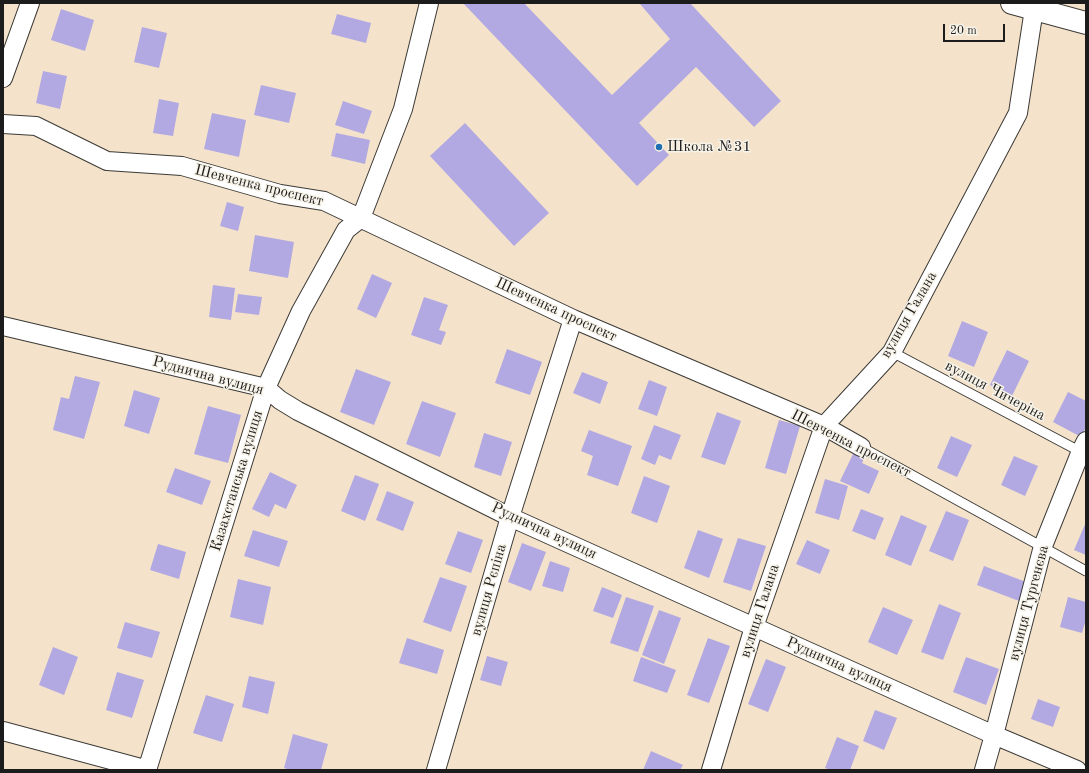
<!DOCTYPE html>
<meta charset="utf-8">
<style>
body{margin:0}
#map{position:relative;width:1089px;height:773px;overflow:hidden;background:#f4e3ca;font-family:"Old Standard TT",serif}
canvas{display:block}
.frame{position:absolute;inset:0;border:4px solid #1c1c1c;pointer-events:none}
.scale{position:absolute;left:943px;top:24px;width:62px;height:18px;box-sizing:border-box;border:2px solid #1c1c1c;border-top:0;padding-left:5px;font-size:12px;line-height:14px;white-space:nowrap;color:#1c1c1c;-webkit-text-stroke:3px #f7f3e8;paint-order:stroke}
</style>
<div id="map">
<canvas width="1089" height="773"></canvas>
<div class="frame"></div>
<div class="scale">20 m</div>
</div>
<script>
const g = document.querySelector('canvas').getContext('2d');
g.lineJoin = 'round';
function fillPath(path, color) {
  g.fillStyle = color;
  g.fill(path, 'evenodd');
}
function shape(rows) {
  const path = new Path2D();
  for (const r of rows) {
    path.moveTo(r[0], r[1]);
    for (let i = 2; i < r.length; i += 2) path.lineTo(r[i], r[i + 1]);
  }
  return path;
}
function stroke(path, color, width, dash) {
  g.strokeStyle = color;
  g.lineWidth = width;
  g.lineCap = dash ? 'butt' : 'round';
  g.setLineDash(dash || []);
  g.stroke(path);
}
function label(font, color, halo, rows, align = 'center') {
  g.font = font + ' "Old Standard TT",serif';
  g.lineWidth = 3;
  g.setLineDash([]);
  g.textBaseline = 'middle';
  g.strokeStyle = halo;
  g.fillStyle = color;
  for (const [text, x, y, turn = 0] of rows) {
    g.save();
    g.translate(x, y);
    g.rotate((+turn || 0) * Math.PI / 180);
    g.textAlign = isNaN(turn) ? turn : align;
    if (halo) g.strokeText(text, 0, 0);
    g.fillText(text, 0, 0);
    g.restore();
  }
}
fillPath(shape([
 [463,3,524,3,612,95,670,39,640,4,642,3,690,3,781,101,754,127,696,67,639,123,669,155,637,186],
 [61,9,94,20,85,51,51,40],
 [337,14,371,23,366,43,331,34],
 [142,27,167,33,159,68,134,62],
 [43,71,67,76,60,109,36,103],
 [261,85,296,93,289,123,254,115],
 [159,99,179,103,173,136,153,133],
 [343,101,372,111,364,134,335,125],
 [212,113,246,120,239,157,204,149],
 [465,123,549,213,514,246,430,156],
 [336,133,370,140,365,164,331,156],
 [227,202,244,207,238,231,220,226],
 [255,235,294,242,288,278,249,271],
 [372,274,392,283,376,318,357,309],
 [213,285,235,288,231,320,209,317],
 [238,294,262,297,259,315,235,312],
 [424,297,448,305,439,330,446,332,441,345,411,335],
 [962,321,988,332,974,367,948,356],
 [507,349,542,362,530,395,495,383],
 [1007,350,1029,361,1012,396,990,385],
 [356,369,391,382,374,425,340,412],
 [582,372,608,382,600,404,573,393],
 [75,376,100,382,84,439,53,430,61,397,69,399],
 [649,380,667,387,657,416,638,409],
 [134,390,160,398,149,434,124,426],
 [1068,392,1086,401,1086,427,1081,437,1053,422],
 [422,401,456,413,440,457,406,444],
 [208,406,241,415,228,463,194,454],
 [717,412,741,421,725,465,701,457],
 [779,420,800,426,786,474,765,468],
 [654,425,681,435,671,460,659,455,655,465,641,459],
 [589,430,632,446,618,486,587,475,593,456,581,451],
 [484,433,512,442,501,476,474,467],
 [951,436,972,445,957,477,937,468],
 [853,454,864,459,862,463,879,471,869,494,840,481],
 [1014,456,1038,466,1025,496,1001,485],
 [175,468,211,481,202,505,166,492],
 [270,472,297,485,286,509,275,504,269,517,252,509],
 [355,475,379,484,365,521,341,511],
 [644,476,670,486,657,523,631,513],
 [825,479,848,486,839,520,815,513],
 [387,491,414,502,403,531,376,520],
 [861,509,884,518,875,540,852,531],
 [946,511,969,520,953,561,929,551],
 [901,515,927,526,911,566,885,555],
 [1086,522,1086,555,1074,550],
 [253,530,288,541,279,567,244,556],
 [698,530,723,539,709,578,684,568],
 [458,531,483,540,471,573,445,564],
 [738,538,766,546,751,591,723,582],
 [807,540,830,550,820,574,796,564],
 [522,543,546,552,531,591,508,582],
 [158,544,186,552,179,579,150,570],
 [550,561,570,568,563,592,542,586],
 [984,566,1026,582,1019,601,977,585],
 [440,577,467,586,451,632,423,622],
 [238,579,271,587,263,625,230,617],
 [602,587,622,595,613,618,593,611],
 [626,597,654,606,638,652,610,643],
 [1068,597,1086,602,1086,620,1082,633,1060,627],
 [939,604,961,613,943,660,921,652],
 [883,607,913,620,897,655,868,642],
 [659,610,681,618,664,664,642,655],
 [125,622,160,632,152,658,117,648],
 [407,638,444,650,437,674,399,663],
 [708,638,730,646,709,703,687,695],
 [53,647,78,657,64,695,39,685],
 [487,656,508,662,501,686,480,680],
 [641,657,676,670,667,693,633,681],
 [966,657,999,669,986,705,953,692],
 [766,659,786,667,768,712,748,704],
 [117,672,144,680,132,718,106,710],
 [249,676,275,682,268,714,242,707],
 [206,695,234,704,222,742,193,733],
 [1038,699,1060,707,1053,727,1031,719],
 [875,710,897,718,884,750,863,741],
 [293,734,328,744,321,770,290,770,284,768],
 [837,737,859,746,850,770,830,770,825,768],
 [651,751,683,765,680,770,643,770]
]), '#b2a9e2');
const service = shape([
 [892,352,1083,453],
 [861,447,1086,571]
]);
const minor = shape([
 [3,78,30,3],
 [3,124,36,126,107,161,182,166,280,194,324,201,573,319,824,426,861,447],
 [3,326,266,388,280,400,298,411,510,517,994,735,1077,770],
 [3,731,148,770],
 [147,770,266,388,301,311,346,230,361,218,403,109,429,3],
 [436,770,510,517,573,319],
 [711,770,754,627,824,426,892,352,1018,113,1034,9],
 [984,770,994,735,1043,546,1081,451,1086,441]
]);
const tertiary = shape([
 [1012,3,1086,23]
]);
stroke(service, '#3c3a36', 11);
stroke(minor, '#3c3a36', 20);
stroke(tertiary, '#3c3a36', 24);
stroke(service, '#fff', 9);
stroke(minor, '#fff', 18);
stroke(tertiary, '#fff', 22);
for (const [x, y, r, color] of [
 [659,147,4,"#1f6fb2"]
]) {
  const dot = new Path2D();
  dot.arc(x, y, r, 0, 2 * Math.PI);
  g.fillStyle = color;
  g.fill(dot);
  stroke(dot, '#f7f3e8', 1.5);
}
label('15px', '#1c1c1c', '#f7f3e8', [
 ["Школа №31",667,147]
], 'left');
label('15px', '#1c1c1c', '#f7f3e8', [
 ["Шевченка проспект",259,186,14],
 ["Шевченка проспект",556,310,25],
 ["вулиця Галана",909,315,-60],
 ["Руднична вулиця",208,376,15],
 ["вулиця Чичеріна",995,391,28],
 ["Шевченка проспект",851,444,27],
 ["Казахстанська вулиця",237,481,-73],
 ["Руднична вулиця",544,531,25],
 ["вулиця Рєпіна",489,590,-74],
 ["вулиця Тургенєва",1029,603,-75],
 ["вулиця Галана",760,611,-72],
 ["Руднична вулиця",839,665,24]
]);
</script>
